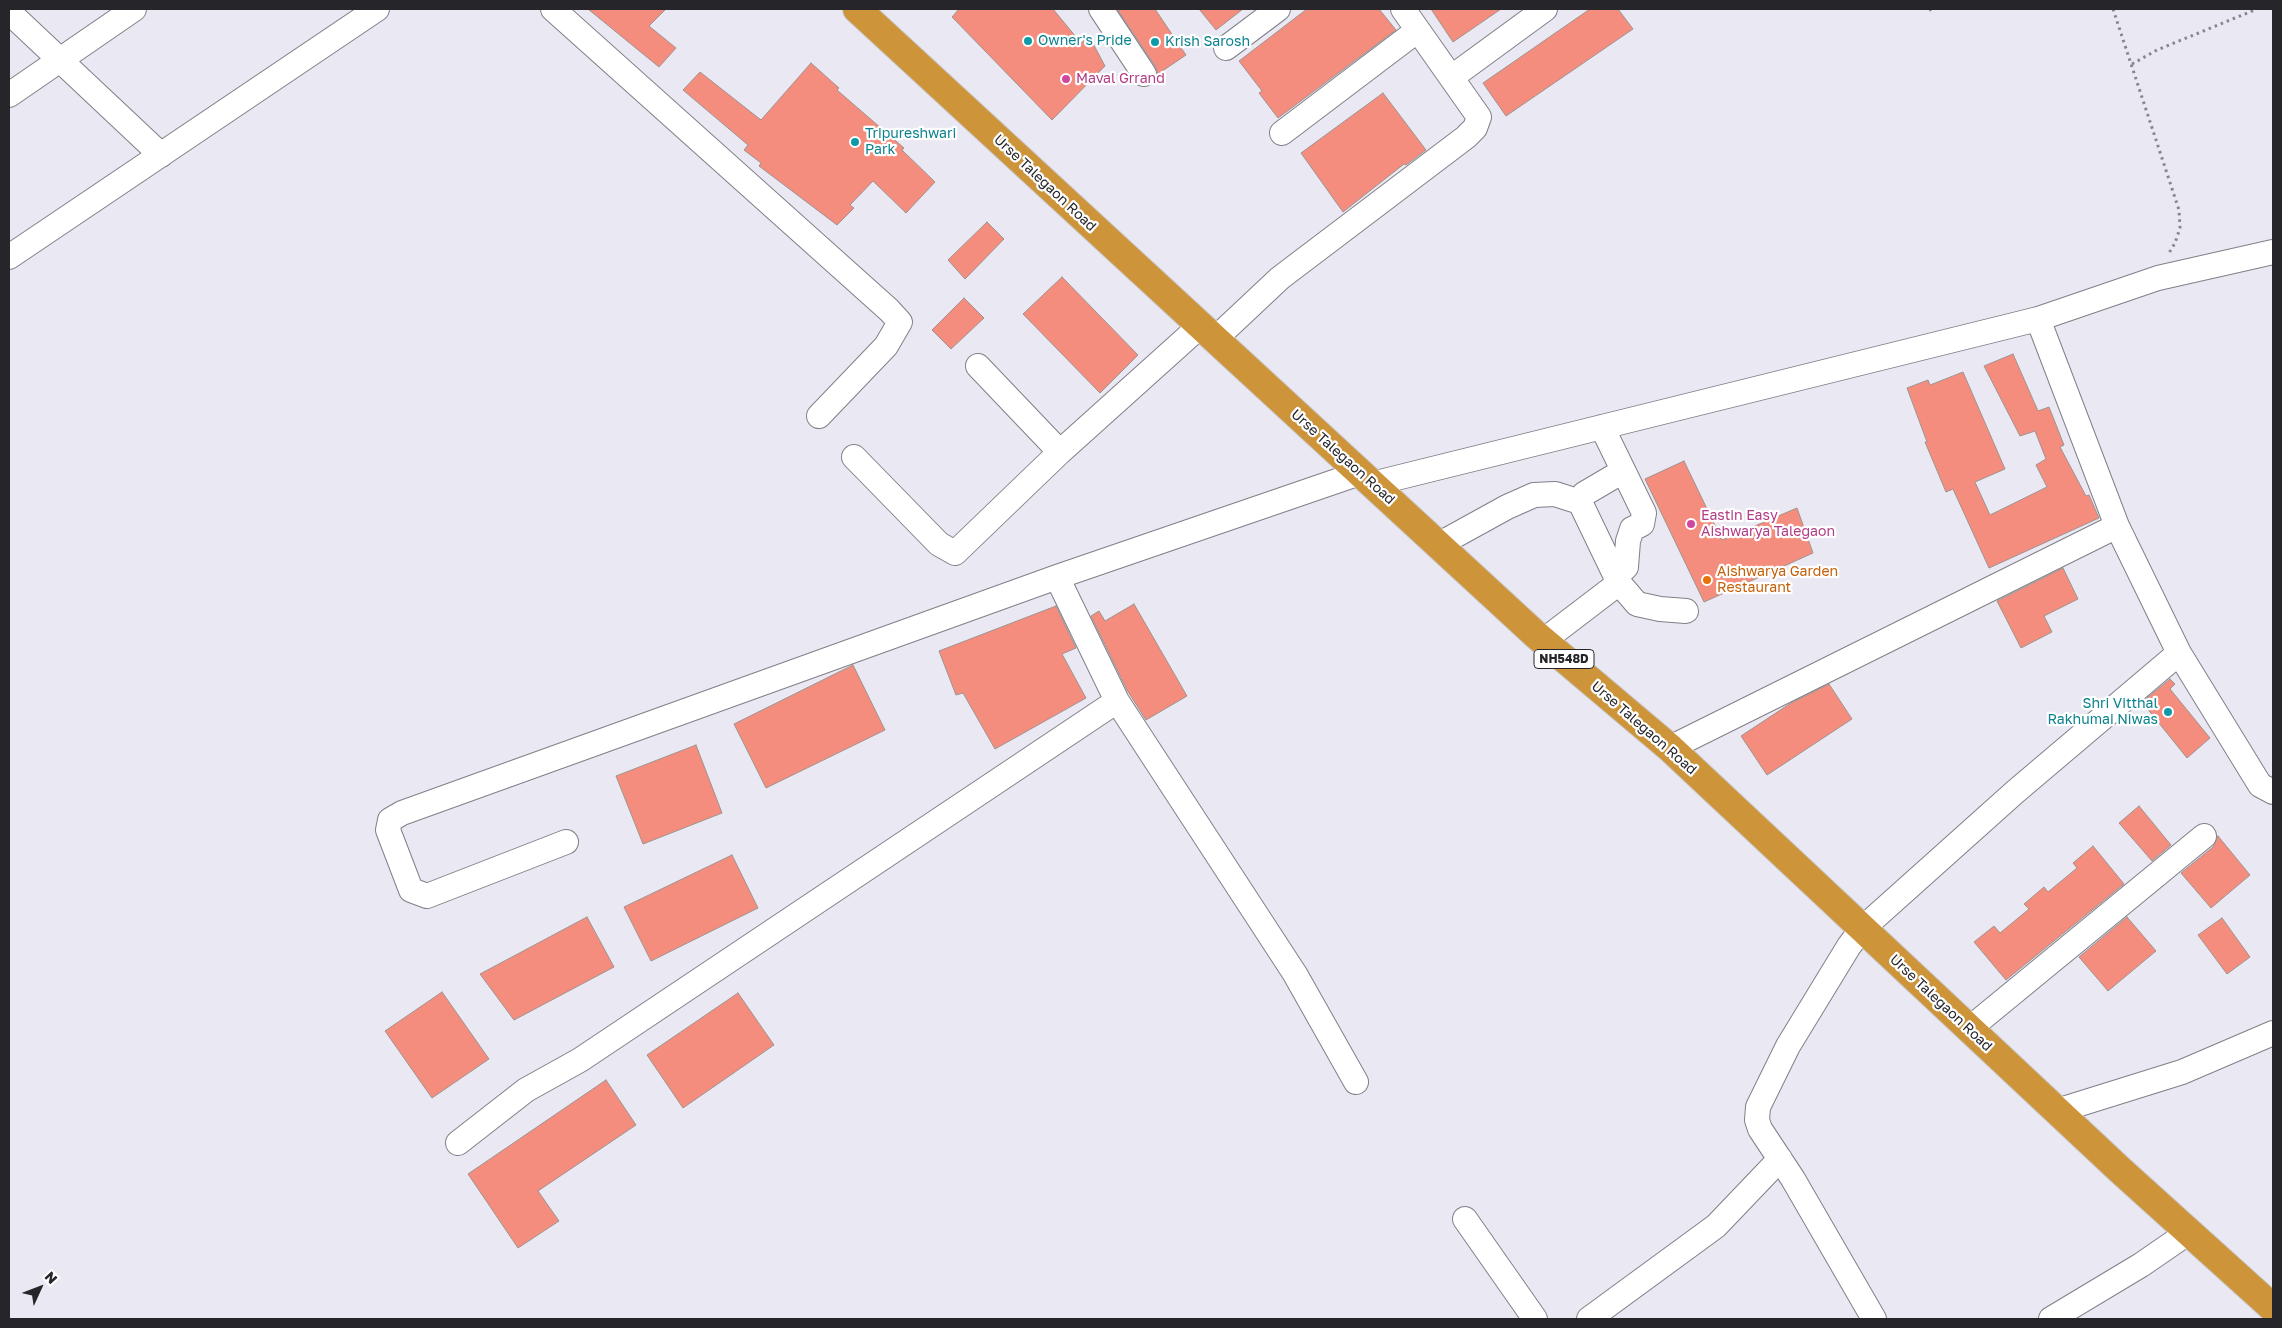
<!DOCTYPE html>
<style>
body{margin:0}
#map{position:relative;width:2282px;height:1328px;overflow:hidden;background:#eae8f2;font-family:"Golos Text",sans-serif}
canvas{display:block}
.frame{position:absolute;inset:0;border:10px solid #262529;pointer-events:none}
.north{position:absolute;left:15px;top:1263px;width:50px;height:50px;-webkit-text-stroke:4px #fff;paint-order:stroke;rotate:47deg;font-size:14px;font-weight:700;line-height:20px;text-align:center;color:#262529}
.north::after{content:'';display:block;margin:auto;width:18px;height:22px;background:#262529;clip-path:polygon(50% 0,100% 100%,50% 72%,0 100%)}
</style>
<div id="map">
<canvas width="2282" height="1328"></canvas>
<div class="frame"></div>
<div class="north">N</div>
</div>
<script>
const g = document.querySelector('canvas').getContext('2d');
g.lineJoin = 'round';
function fillPath(path, color) {
  g.fillStyle = color;
  g.fill(path, 'evenodd');
}
function shape(rows) {
  const path = new Path2D();
  for (const r of rows) {
    path.moveTo(r[0], r[1]);
    for (let i = 2; i < r.length; i += 2) path.lineTo(r[i], r[i + 1]);
  }
  return path;
}
function stroke(path, color, width, dash) {
  g.strokeStyle = color;
  g.lineWidth = width;
  g.lineCap = dash ? 'butt' : 'round';
  g.setLineDash(dash || []);
  g.stroke(path);
}
function label(font, color, halo, rows, align = 'center') {
  g.font = font + ' "Golos Text",sans-serif';
  g.lineWidth = 4.5;
  g.setLineDash([]);
  g.textBaseline = 'middle';
  g.strokeStyle = halo;
  g.fillStyle = color;
  for (const [text, x, y, turn = 0] of rows) {
    g.save();
    g.translate(x, y);
    g.rotate((+turn || 0) * Math.PI / 180);
    g.textAlign = isNaN(turn) ? turn : align;
    if (halo) g.strokeText(text, 0, 0);
    g.fillText(text, 0, 0);
    g.restore();
  }
}
const building = shape([
 [588,9,666,9,649,26,676,48,659,67,588,9],
 [959,9,1053,9,1081,43,1089,36,1105,66,1052,120,952,17,959,9],
 [1117,9,1155,9,1186,55,1158,74,1155,66,1117,9],
 [1199,9,1243,9,1216,30,1199,9],
 [1307,9,1379,9,1396,30,1278,118,1259,93,1262,91,1239,61,1307,9],
 [1431,9,1501,9,1453,42,1431,9],
 [1590,9,1618,9,1633,29,1506,116,1483,83,1590,9],
 [811,63,839,88,837,90,904,148,902,150,935,182,906,213,873,181,850,205,854,208,837,225,759,166,761,163,744,150,748,145,683,90,700,72,761,120,811,63],
 [1383,93,1426,150,1406,165,1404,164,1343,212,1301,153,1383,93],
 [987,222,1004,239,965,279,948,260,987,222],
 [1062,277,1138,355,1100,393,1023,314,1062,277],
 [964,298,984,318,951,349,932,330,964,298],
 [2013,354,2038,411,2049,407,2064,445,2060,447,2086,496,2089,495,2099,518,1989,568,1953,489,1946,492,1925,442,1927,442,1907,388,1928,380,1930,385,1963,372,2005,469,1975,482,1990,515,2047,487,2036,465,2046,459,2035,431,2020,436,1984,366,2013,354],
 [1684,461,1722,540,1797,508,1813,553,1704,602,1645,479,1684,461],
 [2063,568,2078,599,2044,616,2052,632,2021,648,1997,601,2063,568],
 [1134,604,1187,696,1146,720,1127,690,1091,616,1099,611,1105,621,1134,604],
 [1056,606,1076,648,1062,654,1086,698,995,749,963,693,956,695,939,651,1056,606],
 [853,665,885,730,766,788,734,724,853,665],
 [2170,679,2175,684,2170,689,2210,738,2187,758,2142,702,2170,679],
 [1829,684,1852,719,1767,775,1741,736,1791,703,1829,684],
 [696,745,722,813,643,844,616,776,696,745],
 [2139,806,2171,845,2152,861,2119,823,2139,806],
 [2218,836,2250,875,2211,908,2181,873,2213,847,2218,836],
 [2093,846,2124,884,2006,980,1974,942,1994,926,2000,933,2029,909,2024,904,2044,887,2048,892,2077,868,2073,863,2093,846],
 [732,855,758,908,651,961,624,907,732,855],
 [587,917,614,967,514,1020,480,974,587,917],
 [2127,917,2156,951,2108,991,2079,957,2127,917],
 [2222,918,2250,957,2227,974,2198,935,2222,918],
 [442,992,489,1059,432,1098,385,1031,442,992],
 [738,993,774,1045,683,1108,647,1055,738,993],
 [606,1080,636,1125,538,1191,559,1221,518,1248,468,1174,606,1080]
]);
fillPath(building, '#f48d7d');
stroke(building, '#9e9390', 1);
const minor = shape([
 [553,9,889,310,900,322,886,346,819,416],
 [1101,9,1144,74],
 [9,12,161,155],
 [1226,48,1278,9],
 [1452,77,1545,9],
 [9,95,134,9],
 [1282,133,1418,30],
 [9,257,377,9],
 [2038,319,2117,526,2179,653,2260,785,2273,792],
 [1214,340,1280,278,1466,137,1475,128,1479,117,1403,9],
 [1602,427,1644,513,1642,524,1632,529,1628,541,1626,567,1616,576],
 [1060,452,1199,327],
 [854,457,939,544,955,553,1060,452,978,366],
 [1372,484,2038,319,2158,278,2273,252],
 [1438,545,1507,507,1534,495,1555,494,1580,502],
 [1057,577,1117,701,1295,974,1356,1082],
 [1619,583,1580,502,1584,494,1623,471],
 [1543,641,1619,583,1637,604,1660,609,1686,611],
 [1670,748,2117,526],
 [566,842,427,896,411,890,388,830,390,820,402,813,1057,577,1360,473],
 [1969,1029,2204,836],
 [2057,1111,2182,1072,2273,1033],
 [458,1143,526,1090,580,1060,1117,701],
 [1465,1219,1535,1319],
 [1589,1319,1716,1226,1780,1159],
 [1874,1319,1793,1179,1760,1129,1757,1120,1758,1107,1788,1046,1849,946,1862,929,2015,792,2179,653],
 [2051,1319,2141,1265,2189,1232]
]);
const highway = shape([
 [857,9,1535,634,1670,748,2119,1169,2273,1308]
]);
stroke(minor, '#817f88', 26);
stroke(highway, '#c7c6c7', 30);
stroke(shape([
 [2113,9,2179,210,2180,228,2175,243,2169,253],
 [1929,10,1933,9],
 [2132,64,2157,50,2257,9]
]), '#88868d', 3, [2.5, 4]);
stroke(minor, '#fff', 24);
stroke(highway, '#cd943a', 28);
for (const [x, y, r, color] of [
 [1028,41,5,"#0f9aa8"],
 [1155,42,5,"#0f9aa8"],
 [1066,79,5,"#d1479c"],
 [855,142,5,"#0f9aa8"],
 [1691,524,5,"#d1479c"],
 [1707,580,5,"#e8710a"],
 [2168,712,5,"#0f9aa8"]
]) {
  const dot = new Path2D();
  dot.arc(x, y, r, 0, 2 * Math.PI);
  g.fillStyle = color;
  g.fill(dot);
  stroke(dot, '#fff', 2);
}
for (const [x, y, w] of [
 [1564,659,60]
]) {
  const box = new Path2D();
  box.roundRect(x - w / 2, y - 9.5, w, 19, 4);
  g.fillStyle = '#fff';
  g.fill(box);
  stroke(box, '#262529', 1);
}
label('bold 12px', '#262529', null, [
 ["NH548D",1564,659]
]);
label('14px', '#0d838f', '#fff', [
 ["Owner's Pride",1038,41],
 ["Krish Sarosh",1165,42],
 ["Tripureshwari",865,134],
 ["Park",865,150],
 ["Shri Vitthal",2158,704,"right"],
 ["Rakhumai Niwas",2158,720,"right"]
], 'left');
label('14px', '#b23c85', '#fff', [
 ["Maval Grrand",1076,79],
 ["Eastin Easy",1701,516],
 ["Aishwarya Talegaon",1701,532]
], 'left');
label('14px', '#262529', '#fff', [
 ["Urse Talegaon Road",1045,183,43],
 ["Urse Talegaon Road",1343,457,42],
 ["Urse Talegaon Road",1644,728,41],
 ["Urse Talegaon Road",1941,1003,43]
]);
label('14px', '#c56008', '#fff', [
 ["Aishwarya Garden",1717,572],
 ["Restaurant",1717,588]
], 'left');
</script>
